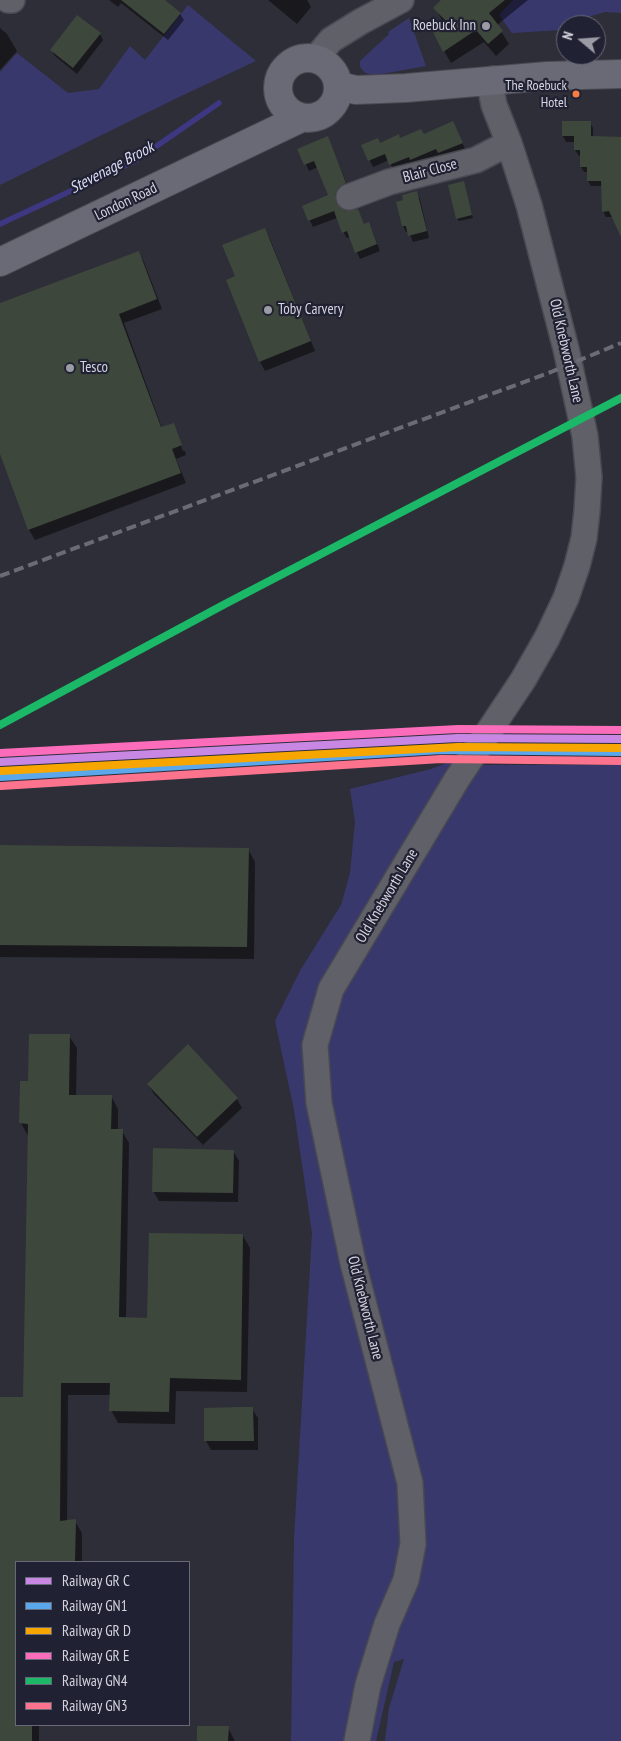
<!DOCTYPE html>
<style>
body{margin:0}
#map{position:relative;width:621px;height:1741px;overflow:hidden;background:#2e2e38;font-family:"PT Sans Narrow",sans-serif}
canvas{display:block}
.legend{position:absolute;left:15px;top:1561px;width:175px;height:165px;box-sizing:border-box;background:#202132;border:1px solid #686978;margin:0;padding:6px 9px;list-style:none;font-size:15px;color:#d4d5e0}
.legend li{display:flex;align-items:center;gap:10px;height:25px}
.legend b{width:25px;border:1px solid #686978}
.north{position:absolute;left:556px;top:15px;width:50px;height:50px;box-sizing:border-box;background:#202132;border:1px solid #686978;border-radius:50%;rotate:288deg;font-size:14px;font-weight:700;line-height:20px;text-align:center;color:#d4d5e0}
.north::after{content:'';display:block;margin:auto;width:18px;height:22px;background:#9a9ba5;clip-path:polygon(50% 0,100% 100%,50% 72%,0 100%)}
</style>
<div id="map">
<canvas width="621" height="1741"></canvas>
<ul class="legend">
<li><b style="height:6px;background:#c787e3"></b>Railway GR C</li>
<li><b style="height:6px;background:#5aa8eb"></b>Railway GN1</li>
<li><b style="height:6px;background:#f7a600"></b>Railway GR D</li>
<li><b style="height:6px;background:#fb6dba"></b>Railway GR E</li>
<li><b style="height:6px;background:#1ab867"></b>Railway GN4</li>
<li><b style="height:6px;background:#fc738d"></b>Railway GN3</li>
</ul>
<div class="north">N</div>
</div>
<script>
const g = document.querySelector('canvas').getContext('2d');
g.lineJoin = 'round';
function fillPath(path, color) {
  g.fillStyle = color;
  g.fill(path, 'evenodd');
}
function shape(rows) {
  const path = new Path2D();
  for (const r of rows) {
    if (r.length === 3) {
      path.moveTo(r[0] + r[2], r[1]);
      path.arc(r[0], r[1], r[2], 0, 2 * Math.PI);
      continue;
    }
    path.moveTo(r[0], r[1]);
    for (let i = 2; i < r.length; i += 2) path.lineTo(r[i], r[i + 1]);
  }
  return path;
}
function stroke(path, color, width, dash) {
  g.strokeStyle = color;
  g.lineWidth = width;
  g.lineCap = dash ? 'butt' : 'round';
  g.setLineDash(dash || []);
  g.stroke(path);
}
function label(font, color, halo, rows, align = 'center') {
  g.font = font + ' "PT Sans Narrow",sans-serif';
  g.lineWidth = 4.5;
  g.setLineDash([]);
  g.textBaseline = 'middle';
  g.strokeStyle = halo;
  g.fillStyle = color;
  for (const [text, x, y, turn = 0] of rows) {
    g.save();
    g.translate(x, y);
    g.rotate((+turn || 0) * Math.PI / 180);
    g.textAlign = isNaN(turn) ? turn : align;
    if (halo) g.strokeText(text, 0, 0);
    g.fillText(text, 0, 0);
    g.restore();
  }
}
fillPath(shape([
 [513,0,621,0,621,13,605,12,581,19,570,25,566,25,566,27,561,30,512,33,499,15],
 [188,5,256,61,179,97,0,185,0,72,17,53,68,93,99,89,130,46,145,60],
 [409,18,426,66,376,75,365,73,360,67,360,61,389,34,388,32],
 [460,758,307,1037,401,1483,404,1533,397,1574,350,1741,291,1741,294,1538,312,1233,294,1110,275,1021,301,969,341,905,350,873,355,822,350,789,431,769],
 [479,765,621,765,621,1741,385,1741,389,1708,404,1659,394,1662,376,1741,368,1741,372,1710,420,1549,326,1096,324,1044,338,992]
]), '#39386d');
fillPath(shape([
 [109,0,162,0,180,14,184,20,168,40,121,3,118,7],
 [268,0,307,0,311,7,297,24],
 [442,0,528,0,497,25,509,44,496,56,484,42,451,63,444,51,444,23,435,8],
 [0,28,7,34,17,51,0,70],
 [100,34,103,40,77,74,55,56,51,50],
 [590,122,593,128,593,138,621,138,621,232,613,217,606,217,603,211,603,186,591,186,588,181,588,172,584,172,581,167,581,156,579,156,575,150,575,142,566,142,563,136,563,123],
 [456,129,465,149,442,159,440,155,414,166,413,163,394,171,389,160,373,167,363,146,380,144],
 [328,138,349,189,341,195,338,202,338,208,346,212,357,210,364,225,372,230,380,251,360,259,350,237,347,238,343,232,337,218,313,227,303,206,329,196,318,167,309,171,299,150],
 [463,182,473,218,459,221,457,219],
 [416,192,420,199,429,238,413,242,409,232,406,232,403,226,405,201],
 [265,230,270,239,315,351,265,371,260,362],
 [139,252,144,262,162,309,124,323,162,428,173,424,178,433,176,433,183,451,185,451,186,455,176,459,186,483,35,540,29,530,0,451,0,304],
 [0,847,248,849,255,862,254,959,0,957],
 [69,1036,77,1048,76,1096,111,1096,118,1109,118,1131,122,1131,129,1143,126,1319,148,1319,243,1236,250,1248,247,1392,176,1391,175,1424,118,1423,111,1410,111,1395,68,1395,67,1521,75,1521,82,1533,82,1562,16,1562,16,1725,39,1725,39,1741,0,1741,0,1398,25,1398,30,1136,28,1136,21,1123,29,1082],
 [148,1084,237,1099,242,1108,203,1145,154,1094],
 [233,1151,239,1161,238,1202,159,1201,153,1191],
 [252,1409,258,1418,258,1450,211,1450,206,1441],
 [228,1728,235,1741,199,1741]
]), '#0007');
stroke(shape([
 [0,224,135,161,219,103]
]), '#3d3881', 5.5);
fillPath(shape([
 [121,0,165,0,181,13,164,34],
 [441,0,505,0,489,13,503,31,488,44,476,30,443,52,432,30,446,21,433,8],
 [77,15,101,33,73,68,50,50],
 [453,121,463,143,438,153,436,149,410,160,409,157,389,165,385,154,368,161,361,145,378,138,380,143,399,134,400,138,421,129,424,134],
 [562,121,591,121,591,136,621,137,621,237,609,211,602,212,601,181,587,181,587,167,580,167,580,150,574,150,574,136,562,136],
 [328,136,346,183,338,188,335,195,336,202,340,208,346,211,358,209,364,224,369,222,377,244,355,253,347,231,342,233,334,211,308,221,302,206,328,195,314,161,304,165,297,149],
 [464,181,472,215,456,219,448,185],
 [417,191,427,231,408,236,406,226,402,226,396,202,403,200,402,195],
 [265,228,311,341,259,362,226,280,235,276,222,245],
 [139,251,157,299,119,314,161,427,174,423,182,445,172,449,181,473,28,530,0,454,0,303],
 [0,845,249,848,247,947,0,945],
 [29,1034,70,1034,69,1095,112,1095,111,1129,123,1129,119,1317,147,1318,149,1233,243,1234,241,1380,170,1378,169,1412,109,1411,110,1383,61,1383,60,1521,76,1519,75,1562,16,1562,16,1725,32,1725,32,1741,0,1741,0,1397,23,1397,28,1124,19,1123,20,1081,28,1081],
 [188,1044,238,1098,197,1137,147,1084],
 [153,1148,234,1150,233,1193,152,1192],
 [240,1407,253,1407,254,1441,204,1441,204,1408],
 [197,1726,229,1726,228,1741,197,1741]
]), '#3e473c');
const minor = shape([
 [8,0,12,0],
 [316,58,331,40,360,22,401,0],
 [349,197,389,182,476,160,509,143],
 [357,1741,368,1685,387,1624,406,1580,413,1544,410,1483,353,1263,319,1103,315,1045,331,989,457,779,523,680,547,638,566,598,577,566,584,538,587,511,589,477,585,436,566,349,529,205,509,143,494,105,492,95,493,79]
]);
const major = shape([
 [308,88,30],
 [339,86,356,90,406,88,547,76,621,74],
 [0,262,301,118]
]);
stroke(minor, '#494952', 28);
stroke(major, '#494952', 30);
stroke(minor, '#5f6068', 25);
stroke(major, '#6a6a76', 28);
stroke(shape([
 [0,576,551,372,621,343]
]), '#6b6b73', 4, [10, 5]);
stroke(shape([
 [0,762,458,738,621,739]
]), '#c787e3', 8);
stroke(shape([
 [0,777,441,750,621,752]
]), '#5aa8eb', 8);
stroke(shape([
 [0,771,458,747,621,748]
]), '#f7a600', 8);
stroke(shape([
 [0,753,458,729,621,730]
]), '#fb6dba', 8);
stroke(shape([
 [0,725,225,604,621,398]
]), '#1ab867', 8);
stroke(shape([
 [1,786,441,759,621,761]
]), '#fc738d', 8);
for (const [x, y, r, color] of [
 [486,26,5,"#9a9ba5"],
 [576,94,4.5,"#f77d43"],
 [268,310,5,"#9a9ba5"],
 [70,368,5,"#9a9ba5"]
]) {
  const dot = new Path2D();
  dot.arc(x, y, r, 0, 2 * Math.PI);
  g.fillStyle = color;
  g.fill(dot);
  stroke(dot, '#202132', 2);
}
label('14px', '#d4d5e0', '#202132', [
 ["The Roebuck",567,86],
 ["Hotel",567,103]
], 'right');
label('15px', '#d4d5e0', '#202132', [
 ["Roebuck Inn",476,26,"right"],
 ["Toby Carvery",278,310],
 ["Tesco",80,368]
], 'left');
label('15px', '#d4d5e0', '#202132', [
 ["Blair Close",430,171,-15],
 ["London Road",126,202,-26],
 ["Old Knebworth Lane",566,351,77],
 ["Old Knebworth Lane",387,896,-59],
 ["Old Knebworth Lane",365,1308,76]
]);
label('italic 16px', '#dadcf3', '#202132', [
 ["Stevenage Brook",112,168,-28]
]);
</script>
